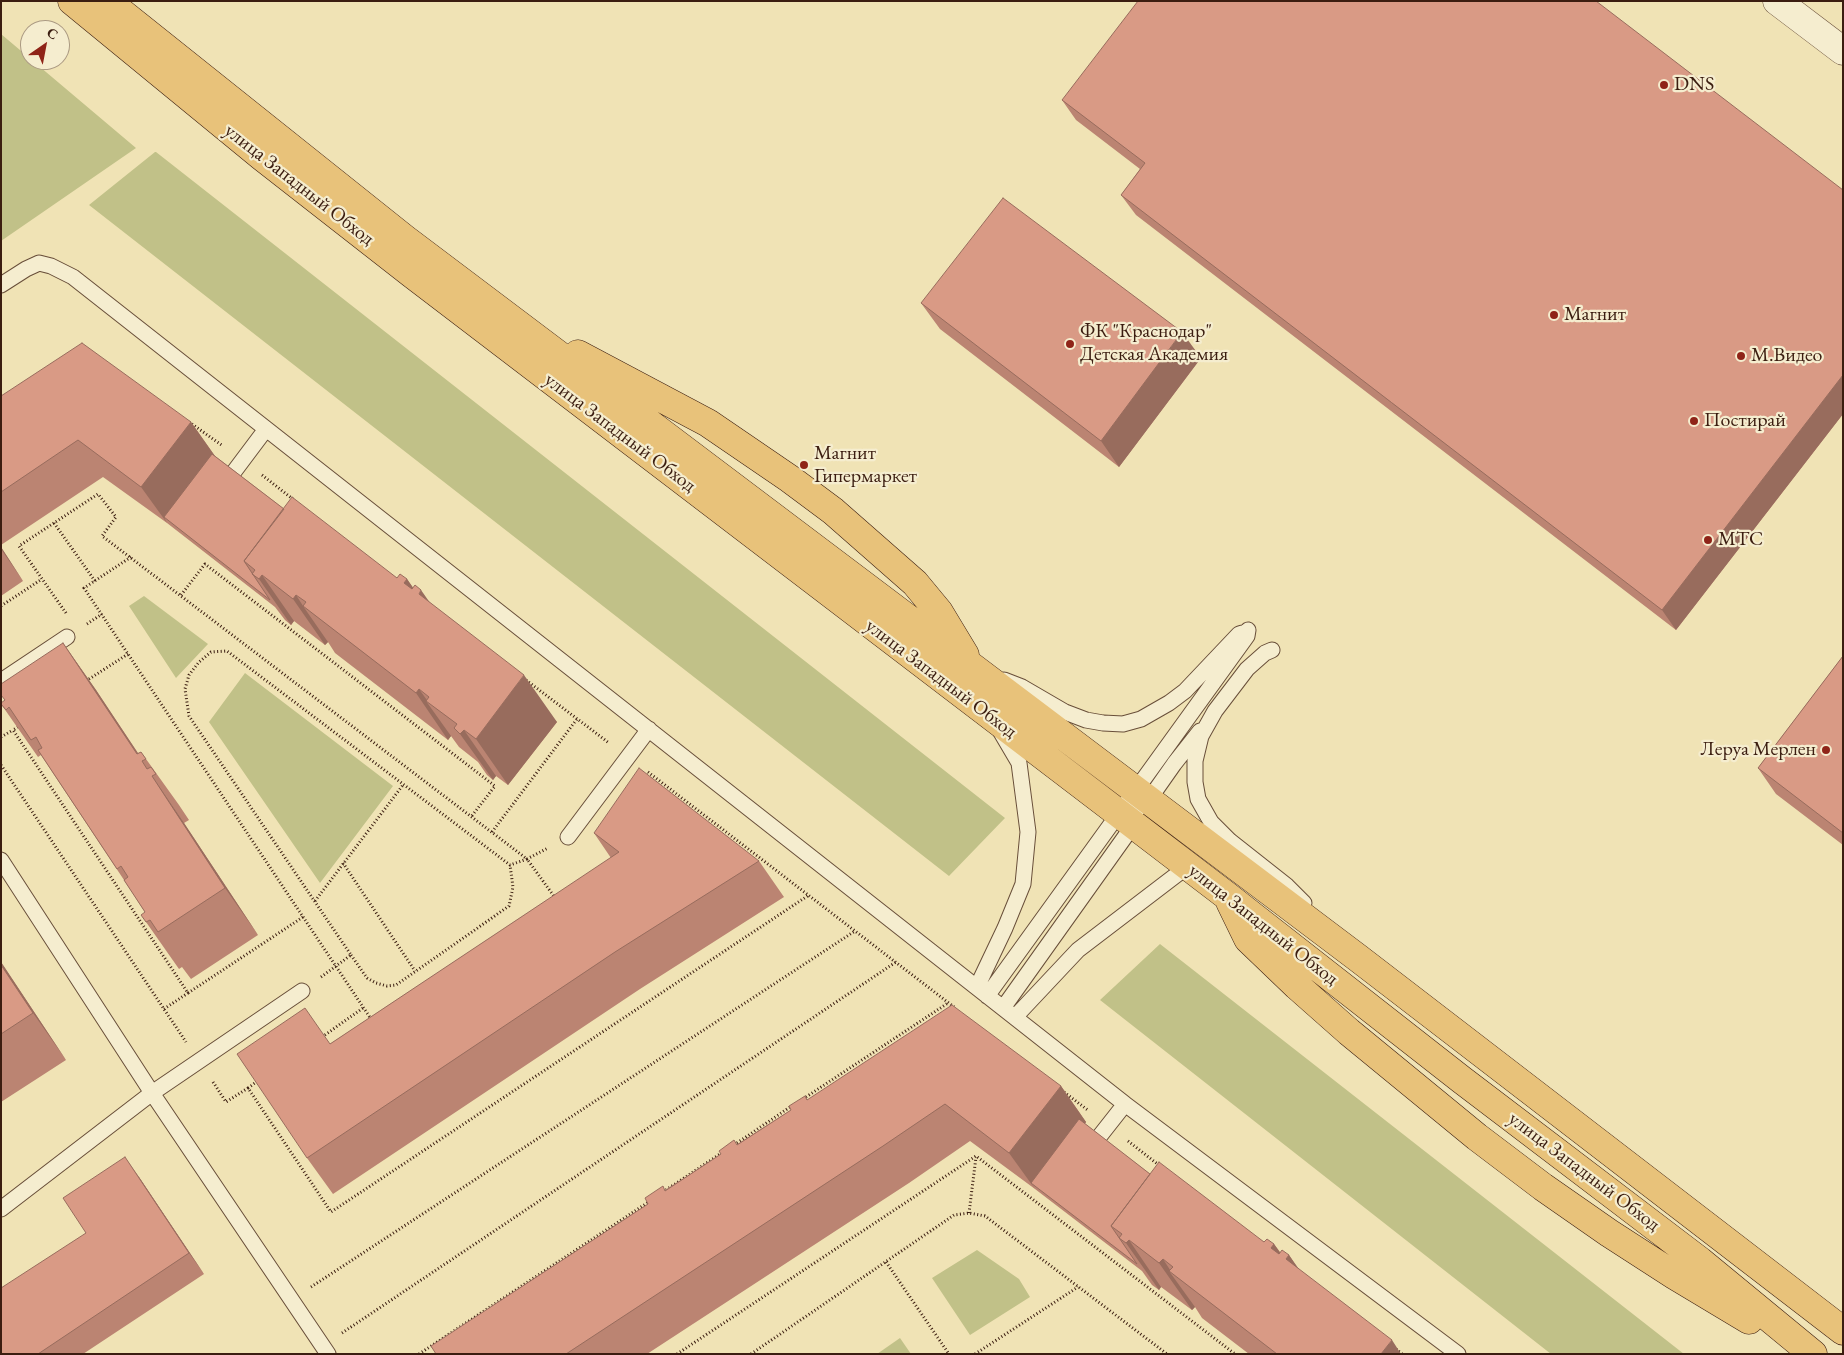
<!DOCTYPE html>
<meta charset="utf-8">
<style>
body{margin:0}
#map{position:relative;width:1844px;height:1355px;overflow:hidden;background:#f0e3b5;font-family:"EB Garamond",serif}
canvas{display:block}
.frame{position:absolute;inset:0;border:2px solid #3b1d10;pointer-events:none}
.north{position:absolute;left:20px;top:20px;width:50px;height:50px;box-sizing:border-box;background:#f5edcf;border:1px solid #ab9a83;border-radius:50%;rotate:33deg;font-size:14px;font-weight:700;line-height:20px;text-align:center;color:#3b1d10}
.north::after{content:'';display:block;margin:auto;width:18px;height:22px;background:#8f2418;clip-path:polygon(50% 0,100% 100%,50% 72%,0 100%)}
</style>
<div id="map">
<canvas width="1844" height="1355"></canvas>
<div class="frame"></div>
<div class="north">С</div>
</div>
<script>
const g = document.querySelector('canvas').getContext('2d');
g.lineJoin = 'round';
function fillPath(path, color) {
  g.fillStyle = color;
  g.fill(path, 'evenodd');
}
function shape(rows) {
  const path = new Path2D();
  for (const r of rows) {
    path.moveTo(r[0], r[1]);
    for (let i = 2; i < r.length; i += 2) path.lineTo(r[i], r[i + 1]);
  }
  return path;
}
function stroke(path, color, width, dash) {
  g.strokeStyle = color;
  g.lineWidth = width;
  g.lineCap = dash ? 'butt' : 'round';
  g.setLineDash(dash || []);
  g.stroke(path);
}
function label(font, color, halo, rows, align = 'center') {
  g.font = font + ' "EB Garamond",serif';
  g.lineWidth = 4.5;
  g.setLineDash([]);
  g.textBaseline = 'middle';
  g.strokeStyle = halo;
  g.fillStyle = color;
  for (const [text, x, y, turn = 0] of rows) {
    g.save();
    g.translate(x, y);
    g.rotate((+turn || 0) * Math.PI / 180);
    g.textAlign = isNaN(turn) ? turn : align;
    if (halo) g.strokeText(text, 0, 0);
    g.fillText(text, 0, 0);
    g.restore();
  }
}
fillPath(shape([
 [1,34,136,148,1,241],
 [155,152,156,152,1005,818,949,876,89,205],
 [144,596,208,644,176,678,129,606],
 [245,673,393,786,320,883,209,722],
 [1160,944,1684,1354,1551,1354,1100,1000],
 [977,1250,1019,1279,1030,1297,970,1335,932,1278],
 [900,1338,911,1354,877,1354]
]), '#c1c188');
const service = shape([
 [1,285,26,269,39,263,51,266,73,277,1125,1104,1458,1354],
 [233,473,266,429],
 [1272,650,1265,653,1247,669,1215,711,1201,736,1195,761,1195,782,1198,799,1211,822,1230,841,1287,886,1304,903],
 [1004,680,1022,687,1065,712,1086,720,1103,723,1123,724,1141,719,1169,703,1185,691,1239,634,1242,633],
 [1,681,67,637],
 [1125,818,1148,801,1174,764,1200,731],
 [568,837,649,729],
 [1,860,152,1093,328,1354],
 [977,987,1005,928,1023,884,1028,832,1019,763,999,729],
 [987,996,1247,636,1248,630],
 [1003,1008,1137,820],
 [1015,1017,1078,950,1188,866],
 [1099,1137,1125,1104],
 [1,1209,152,1093,302,991]
]);
const minor = shape([
 [1777,1,1843,51]
]);
const trunk = shape([
 [72,1,261,156,412,274,1227,896,1462,1080,1700,1261,1813,1354],
 [107,1,405,239,1358,958,1843,1331],
 [578,354,708,423,790,479,833,511,915,583,939,612,965,655],
 [1230,902,1248,939,1297,986,1349,1032,1477,1137,1543,1187,1609,1233,1674,1275,1749,1320]
]);
stroke(service, '#684e39', 17);
stroke(minor, '#684e39', 29);
stroke(trunk, '#3b1d10', 29);
stroke(shape([
 [189,422,223,446],
 [262,475,294,500],
 [54,523,95,581],
 [131,557,84,588,371,1019],
 [181,595,205,564,495,786,471,817],
 [1,606,42,579],
 [66,613,19,546,98,494,116,517,102,536,527,859,548,848],
 [87,624,102,614],
 [526,680,609,743],
 [86,681,128,654],
 [21,725,13,730,188,993,303,917],
 [1,737,13,730],
 [1,765,186,1042],
 [648,772,954,1007],
 [492,832,577,719],
 [343,863,415,971],
 [315,901,403,785],
 [351,955,367,978,376,983,387,986,396,985,509,906,513,887,510,865],
 [321,977,351,955,189,716,185,689,189,675,199,662,211,652,227,651,510,865,527,859,556,899],
 [164,1009,188,993],
 [322,1037,363,1008],
 [213,1082,226,1102,248,1088,331,1212,809,895],
 [248,1088,259,1080],
 [1064,1092,1089,1111],
 [803,1099,948,1003],
 [1128,1141,1160,1166],
 [734,1145,793,1105],
 [663,1192,723,1152],
 [969,1213,976,1157],
 [886,1262,949,1354],
 [311,1287,855,931],
 [342,1333,896,962],
 [1396,1349,1402,1354],
 [419,1354,650,1201],
 [677,1354,976,1156,1235,1354],
 [751,1354,954,1215,969,1213,985,1216,1167,1354],
 [975,1354,1078,1287]
]), '#3b1d10', 3, [1, 2.5]);
stroke(service, '#f5edcf', 15);
stroke(minor, '#f5edcf', 28);
stroke(trunk, '#e8c27a', 28);
fillPath(shape([
 [1062,100,1843,190,1843,414,1676,630,1136,215,1121,195,1140,169,1076,120],
 [921,303,1201,358,1119,467,940,329],
 [1,396,191,422,215,456,284,509,397,578,407,579,413,588,557,722,508,785,496,776,493,780,487,775,478,762,459,747,451,736,448,740,335,653,328,642,325,645,294,621,291,625,285,620,275,607,167,523,103,477,1,545],
 [1,547,23,581,1,596],
 [63,643,96,690,138,753,141,752,179,805,189,820,184,823,258,935,191,979,182,967,179,969,146,922,145,912,124,880,41,755,38,757,1,704],
 [1843,656,1843,845,1776,794,1758,768],
 [594,833,759,861,784,897,640,989,333,1194,307,1158,330,1044,611,858],
 [1,962,66,1060,1,1102],
 [1061,1086,1086,1122,1085,1124,1150,1174,1264,1242,1274,1244,1280,1252,1289,1255,1298,1269,1401,1354,1249,1354,1202,1318,1195,1307,1192,1310,1161,1287,1159,1290,1152,1285,1142,1271,1035,1189,970,1141,909,1183,647,1354,436,1354,648,1204,665,1190,791,1110,805,1096,808,1100],
 [139,1177,204,1274,83,1354,1,1354,86,1233]
]), '#bb8472');
fillPath(shape([
 [1182,332,1201,358,1119,467,1101,441],
 [1843,375,1843,414,1676,630,1662,610],
 [191,422,217,459,164,517,167,523,141,487],
 [1,547,23,581,1,549],
 [262,575,294,621,291,625,259,579],
 [407,579,440,626,404,583],
 [421,590,454,637,419,594],
 [296,595,305,609,303,606,328,642,325,645,293,599],
 [63,643,96,690,143,761,142,761],
 [524,675,557,722,508,785,476,739],
 [419,689,429,703,426,701,451,736,448,740,416,693],
 [464,730,496,776,493,780,460,734],
 [152,776,184,823,258,935,225,888],
 [1,962,66,1060,33,1013,1,965],
 [1061,1086,1086,1122,1036,1187,1031,1183,1035,1189,1009,1153],
 [125,1157,139,1177,204,1274,189,1253],
 [1129,1240,1161,1287,1159,1290,1126,1243],
 [1274,1244,1307,1291,1271,1248],
 [1289,1255,1322,1302,1286,1259],
 [1163,1259,1172,1273,1169,1271,1195,1307,1192,1310,1159,1263],
 [1392,1340,1401,1354,1381,1354]
]), '#986c5d');
const building = shape([
 [1138,1,1596,1,1843,190,1843,375,1662,610,1121,195,1145,163,1062,100,1138,1],
 [1003,198,1182,332,1101,441,921,303,1003,198],
 [82,343,191,422,141,487,78,440,1,492,1,396,82,343],
 [212,454,284,509,244,561,270,600,164,517,212,454],
 [292,497,397,578,400,574,407,579,404,583,412,589,415,585,421,590,419,594,524,675,476,739,464,730,460,734,454,728,457,724,426,701,429,697,419,689,416,693,303,606,306,602,296,595,293,599,262,575,259,579,252,574,255,570,244,561,292,497],
 [63,643,137,754,141,752,146,759,142,761,147,769,151,767,156,774,152,776,225,888,158,932,150,920,146,922,141,915,145,912,124,880,128,877,121,866,117,869,38,750,42,748,36,737,31,740,9,707,6,710,1,704,1,703,5,700,1,695,1,684,63,643],
 [1843,656,1843,833,1758,768,1843,656],
 [639,768,759,861,615,952,307,1158,237,1054,305,1008,330,1044,619,852,594,833,639,768],
 [1,965,33,1013,1,1034,1,965],
 [952,1005,1061,1086,1009,1153,945,1104,883,1146,566,1354,436,1354,431,1346,648,1204,645,1198,663,1186,665,1191,721,1154,719,1151,734,1140,737,1145,791,1110,789,1106,805,1096,807,1100,952,1005],
 [1079,1119,1150,1174,1111,1226,1137,1264,1031,1183,1079,1119],
 [125,1157,189,1253,38,1354,1,1354,1,1288,86,1233,63,1198,125,1157],
 [1159,1162,1264,1242,1267,1239,1274,1244,1271,1248,1279,1254,1282,1250,1289,1255,1286,1259,1392,1340,1381,1354,1277,1354,1169,1271,1173,1267,1163,1259,1159,1263,1129,1240,1126,1243,1119,1238,1122,1234,1111,1226,1159,1162]
]);
fillPath(building, '#d99a85');
stroke(building, '#986c5d', 1);
for (const [x, y, r, color] of [
 [1664,85,5,"#8f2418"],
 [1554,315,5,"#8f2418"],
 [1070,344,5,"#8f2418"],
 [1741,356,5,"#8f2418"],
 [1694,421,5,"#8f2418"],
 [804,465,5,"#8f2418"],
 [1708,540,5,"#8f2418"],
 [1826,750,5,"#8f2418"]
]) {
  const dot = new Path2D();
  dot.arc(x, y, r, 0, 2 * Math.PI);
  g.fillStyle = color;
  g.fill(dot);
  stroke(dot, '#f5edcf', 2);
}
label('20px', '#3b1d10', '#f5edcf', [
 ["DNS",1674,85],
 ["Магнит",1564,315],
 ["ФК \"Краснодар\"",1080,332],
 ["Детская Академия",1080,355],
 ["М.Видео",1751,356],
 ["Постирай",1704,421],
 ["Магнит",814,454],
 ["Гипермаркет",814,477],
 ["МТС",1718,540],
 ["Леруа Мерлен",1816,750,"right"]
], 'left');
label('20px', '#3b1d10', '#f5edcf', [
 ["улица Западный Обход",299,185,38],
 ["улица Западный Обход",620,433,37],
 ["улица Западный Обход",941,679,37],
 ["улица Западный Обход",1263,925,38],
 ["улица Западный Обход",1584,1172,37]
]);
</script>
